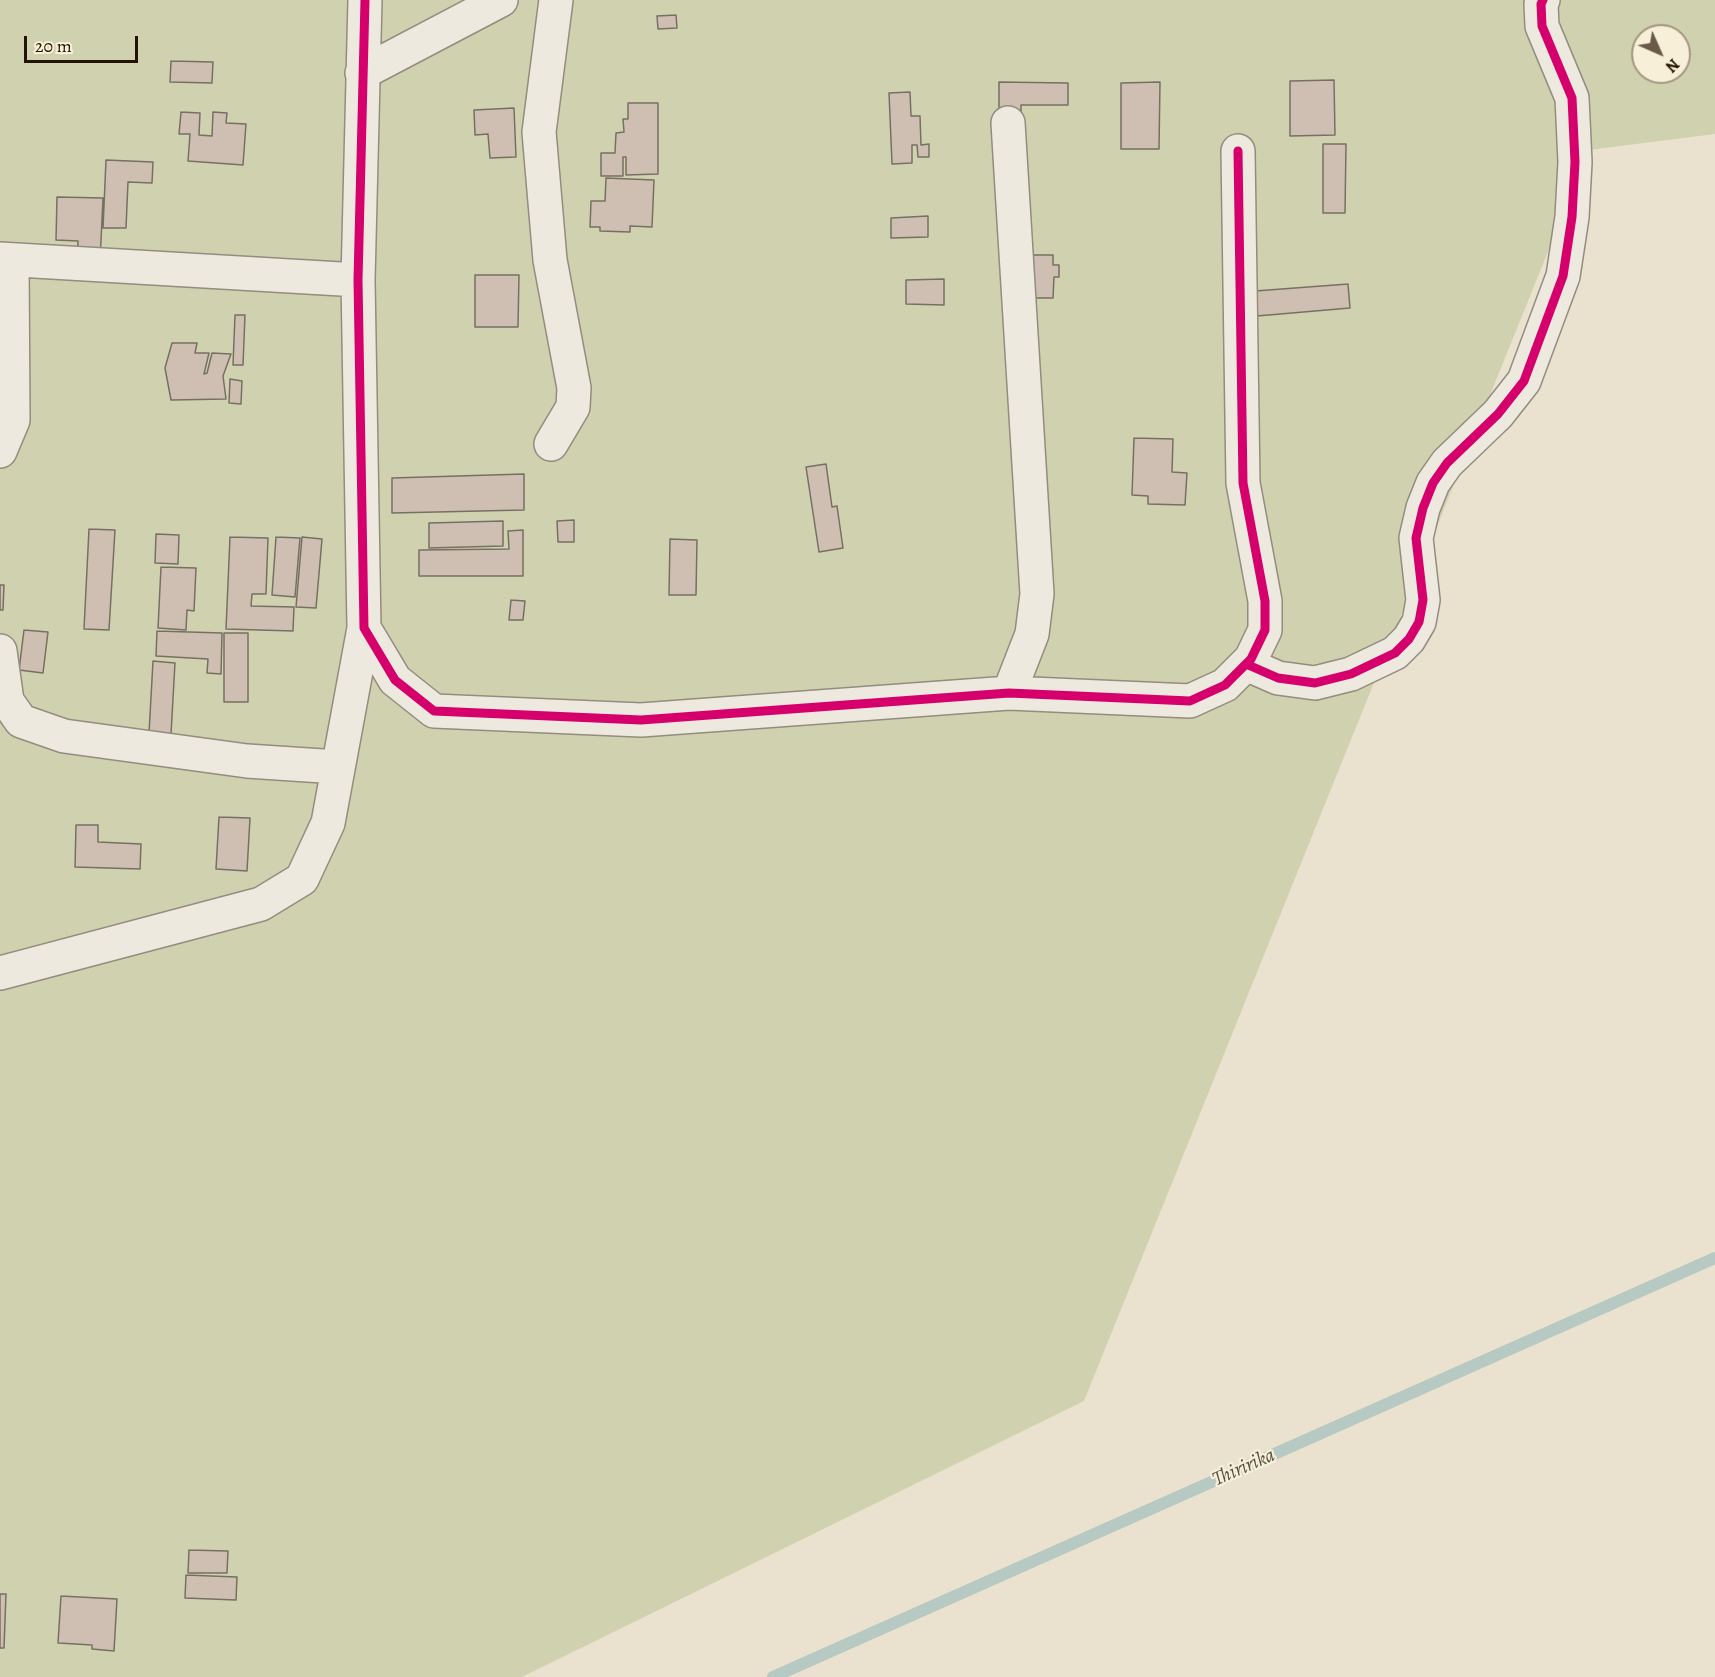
<!DOCTYPE html>
<style>
body{margin:0}
#map{position:relative;width:1715px;height:1677px;overflow:hidden;background:#eae2ce;font-family:Alegreya,serif}
canvas{display:block}
.north{position:absolute;left:1631px;top:24px;width:60px;height:60px;box-sizing:border-box;background:#f8efd8;border:2px solid #a39782;border-radius:50%;rotate:135deg;font-size:16px;font-weight:700;line-height:24px;text-align:center;color:#231300}
.north::after{content:'';display:block;margin:auto;width:21px;height:27px;background:#695b48;clip-path:polygon(50% 0,100% 100%,50% 72%,0 100%)}
.scale{position:absolute;left:24px;top:36px;width:114px;height:27px;box-sizing:border-box;border:3px solid #231300;border-top:0;padding-left:8px;font-size:18px;line-height:21px;white-space:nowrap;color:#231300;-webkit-text-stroke:4px #f8efd8;paint-order:stroke}
</style>
<div id="map">
<canvas width="1715" height="1677"></canvas>
<div class="north">N</div>
<div class="scale">20 m</div>
</div>
<script>
const g = document.querySelector('canvas').getContext('2d');
g.lineJoin = 'round';
function fillPath(path, color) {
  g.fillStyle = color;
  g.fill(path, 'evenodd');
}
function shape(rows) {
  const path = new Path2D();
  for (const r of rows) {
    path.moveTo(r[0], r[1]);
    for (let i = 2; i < r.length; i += 2) path.lineTo(r[i], r[i + 1]);
  }
  return path;
}
function stroke(path, color, width, dash) {
  g.strokeStyle = color;
  g.lineWidth = width;
  g.lineCap = dash ? 'butt' : 'round';
  g.setLineDash(dash || []);
  g.stroke(path);
}
function label(font, color, halo, rows, align = 'center') {
  g.font = font + ' Alegreya,serif';
  g.lineWidth = 4.5;
  g.setLineDash([]);
  g.textBaseline = 'middle';
  g.strokeStyle = halo;
  g.fillStyle = color;
  for (const [text, x, y, turn = 0] of rows) {
    g.save();
    g.translate(x, y);
    g.rotate((+turn || 0) * Math.PI / 180);
    g.textAlign = isNaN(turn) ? turn : align;
    if (halo) g.strokeText(text, 0, 0);
    g.fillText(text, 0, 0);
    g.restore();
  }
}
fillPath(shape([
 [0,0,1715,0,1715,134,1589,150,1084,1401,522,1677,0,1677],
 [1643,36,1679,36,1679,72,1643,72]
]), '#d0d2af');
stroke(shape([
 [773,1677,1715,1258]
]), '#b6c9c3', 12);
const building = shape([
 [676,15,677,28,658,29,657,16,676,15],
 [171,61,213,62,212,83,170,82,171,61],
 [1334,80,1335,135,1290,136,1290,81,1334,80],
 [999,82,1068,83,1068,105,1021,105,1021,116,999,116,999,82],
 [1160,82,1159,149,1121,149,1121,83,1160,82],
 [910,92,911,116,920,116,921,145,929,144,929,157,918,157,917,145,912,145,912,163,892,164,889,93,910,92],
 [628,103,658,103,658,174,626,175,626,157,623,157,623,176,601,176,601,153,615,153,616,133,624,132,623,119,628,119,628,103],
 [514,108,516,157,490,158,488,134,475,135,474,110,514,108],
 [181,112,200,113,199,135,212,136,213,112,227,113,226,123,246,124,243,165,188,161,190,134,179,134,181,112],
 [1323,144,1346,144,1345,213,1323,213,1323,144],
 [106,160,153,162,152,183,128,182,126,228,103,228,106,160],
 [606,178,654,180,652,227,630,226,630,232,600,231,600,227,590,227,591,201,605,201,606,178],
 [57,197,103,198,100,262,77,261,78,241,56,240,57,197],
 [928,216,928,237,891,238,891,218,928,216],
 [1029,255,1053,255,1053,265,1059,265,1059,277,1054,277,1053,298,1029,298,1029,255],
 [475,275,519,275,518,327,475,327,475,275],
 [944,279,944,305,906,304,906,280,944,279],
 [1348,284,1350,308,1257,316,1255,291,1348,284],
 [235,315,245,315,243,365,233,365,235,315],
 [172,343,197,343,195,353,209,353,204,374,207,373,212,353,231,354,223,376,226,399,171,400,165,368,172,343],
 [230,379,242,381,241,404,229,403,230,379],
 [1134,438,1173,439,1172,472,1187,473,1185,505,1148,504,1148,496,1132,495,1134,438],
 [826,464,832,507,837,506,843,548,819,552,806,467,826,464],
 [524,474,524,510,392,513,392,478,524,474],
 [574,520,574,542,558,542,557,521,574,520],
 [503,521,503,546,429,548,429,523,503,521],
 [89,529,115,530,109,630,84,629,89,529],
 [523,530,523,576,419,576,419,550,509,549,508,531,523,530],
 [156,534,179,535,178,564,155,563,156,534],
 [230,537,268,538,266,594,252,594,251,606,294,607,293,631,226,629,230,537],
 [276,537,300,538,295,597,272,595,276,537],
 [302,537,322,539,316,608,296,607,302,537],
 [670,539,697,540,696,595,669,595,670,539],
 [161,567,196,568,194,611,187,610,186,630,158,628,161,567],
 [0,585,4,585,3,610,0,610,0,585],
 [511,600,525,601,523,620,509,620,511,600],
 [24,630,48,632,43,673,19,670,24,630],
 [157,631,222,633,221,674,207,673,208,659,156,656,157,631],
 [224,633,248,633,248,702,224,702,224,633],
 [153,661,175,663,171,734,149,733,153,661],
 [219,817,250,818,247,871,216,869,219,817],
 [76,825,98,825,98,842,141,844,140,869,75,867,76,825],
 [189,1550,228,1551,227,1573,188,1573,189,1550],
 [186,1575,237,1577,236,1600,185,1598,186,1575],
 [0,1594,6,1594,4,1648,0,1648,0,1594],
 [61,1596,117,1599,114,1651,92,1649,92,1645,58,1643,61,1596]
]);
fillPath(building, '#cebfb2');
stroke(building, '#767063', 1.5);
const street = shape([
 [365,0,358,280,364,628,395,680,434,711,641,720,1009,693,1190,701,1225,685,1251,659,1265,630,1265,601,1243,483,1238,151],
 [362,73,501,0],
 [1008,123,1037,594,1032,634,1009,693],
 [0,259,358,280],
 [551,444,573,407,574,388,550,260,539,132,556,0],
 [0,451,13,420,12,260],
 [0,651,7,701,21,721,64,736,247,761,338,767],
 [1246,664,1278,678,1315,683,1351,674,1395,653,1409,639,1419,622,1423,600,1416,538,1423,508,1433,483,1447,463,1498,414,1524,381,1563,276,1572,217,1575,162,1572,98,1542,26,1541,4,1543,0],
 [0,973,261,904,302,879,328,823,364,628]
]);
stroke(street, '#938c7f', 36);
stroke(street, '#ede9df', 33);
stroke(shape([
 [365,0,358,280,364,628,395,680,434,711,641,720,1009,693,1190,701,1225,685,1251,659,1265,630,1265,601,1243,483,1238,151],
 [1246,664,1278,678,1315,683,1351,674,1395,653,1409,639,1419,622,1423,600,1416,538,1423,508,1433,483,1447,463,1498,414,1524,381,1563,276,1572,217,1575,162,1572,98,1542,26,1541,4,1543,0]
]), '#d6006c', 9);
label('italic 20px', '#4f4f42', '#f8efd8', [
 ["Thiririka",1244,1468,-24]
]);
</script>
